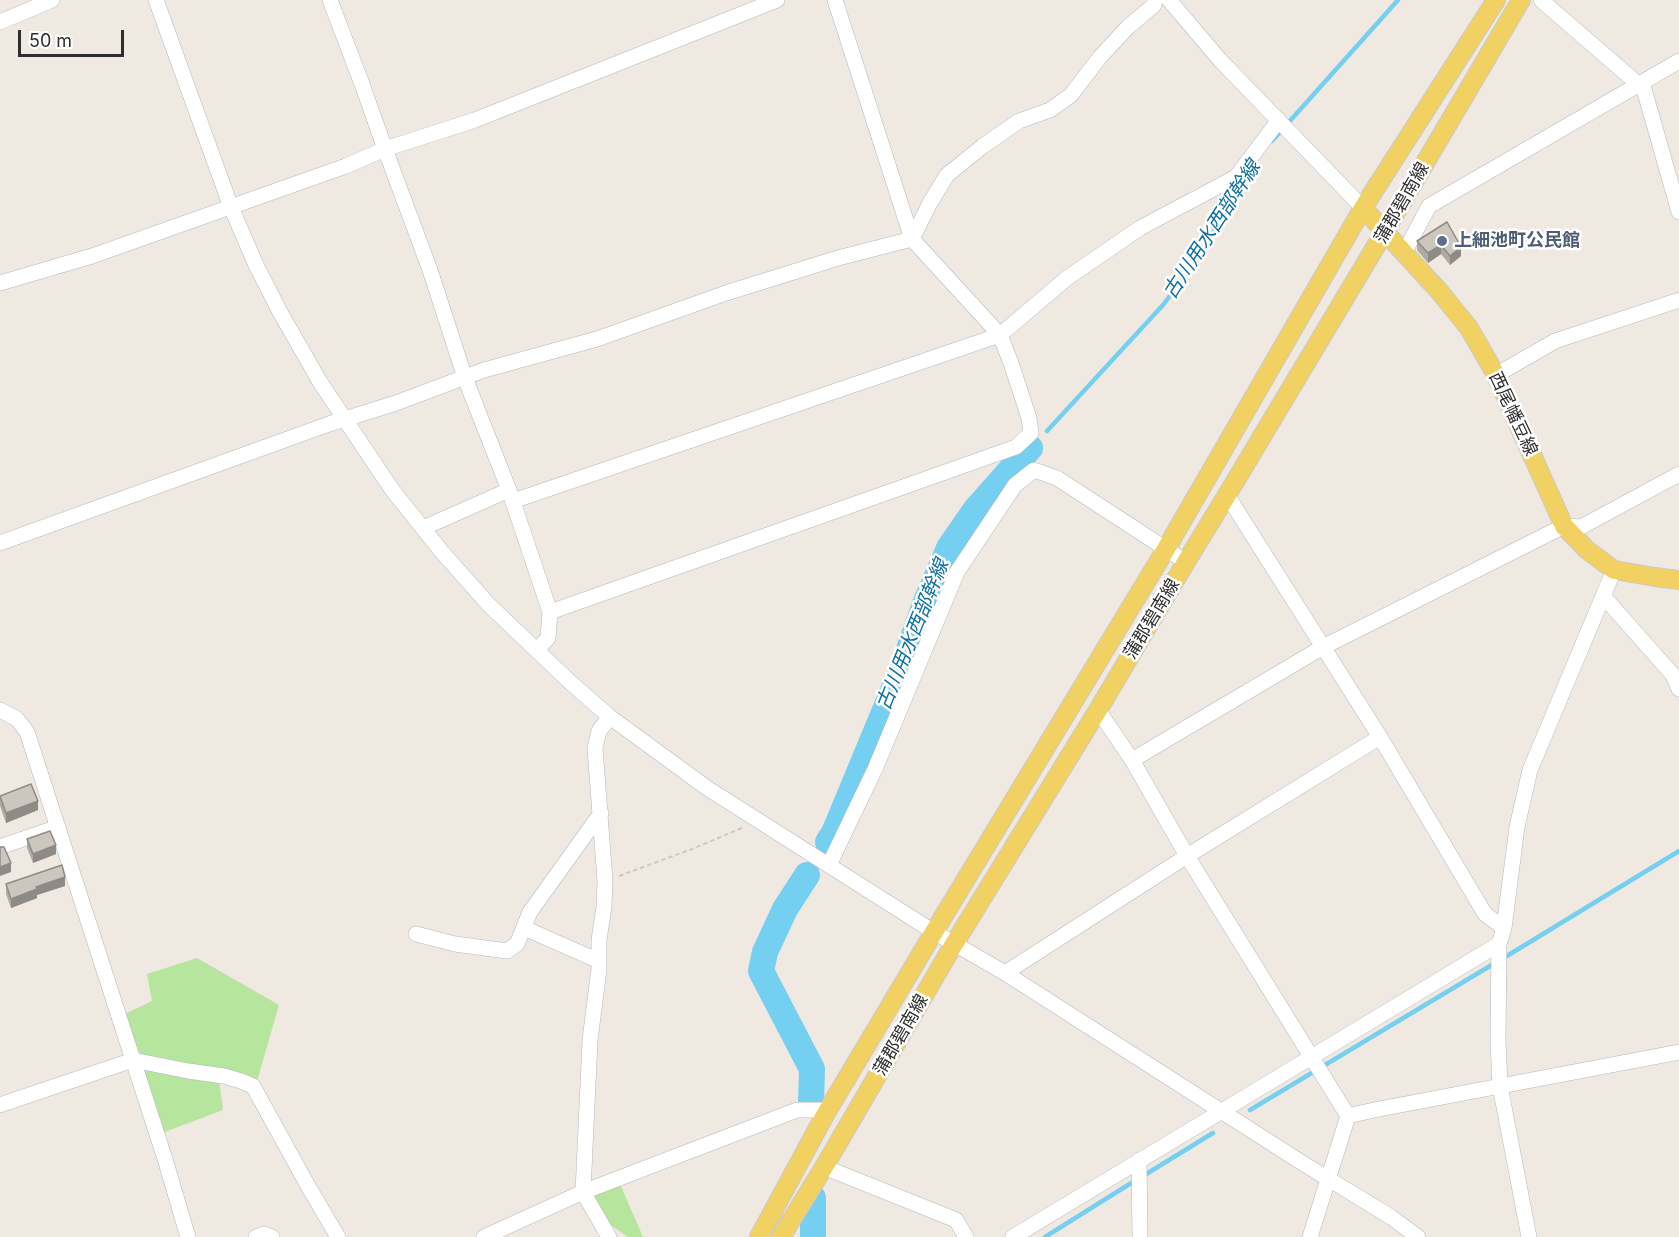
<!DOCTYPE html>
<meta charset="utf-8">
<style>
body{margin:0}
#map{position:relative;width:1679px;height:1237px;overflow:hidden;background:#efe9e1;font-family:Inter,sans-serif}
canvas{display:block}
.scale{position:absolute;left:18px;top:30px;width:106px;height:27px;box-sizing:border-box;border:3px solid #2e2e2e;border-top:0;padding-left:8px;font-size:18px;line-height:21px;white-space:nowrap;color:#2e2e2e;-webkit-text-stroke:4px #fff;paint-order:stroke}
</style>
<div id="map">
<canvas width="1679" height="1237"></canvas>
<div class="scale">50 m</div>
</div>
<script>
const g = document.querySelector('canvas').getContext('2d');
g.lineJoin = 'round';
function fillPath(path, color) {
  g.fillStyle = color;
  g.fill(path, 'evenodd');
}
function shape(rows) {
  const path = new Path2D();
  for (const r of rows) {
    path.moveTo(r[0], r[1]);
    for (let i = 2; i < r.length; i += 2) path.lineTo(r[i], r[i + 1]);
  }
  return path;
}
function stroke(path, color, width, dash) {
  g.strokeStyle = color;
  g.lineWidth = width;
  g.lineCap = dash ? 'butt' : 'round';
  g.setLineDash(dash || []);
  g.stroke(path);
}
function label(font, color, halo, rows, align = 'center') {
  g.font = font + ' Inter,"Noto Sans JP",sans-serif';
  g.lineWidth = 5;
  g.setLineDash([]);
  g.textBaseline = 'middle';
  g.strokeStyle = halo;
  g.fillStyle = color;
  for (const [text, x, y, turn = 0] of rows) {
    g.save();
    g.translate(x, y);
    g.rotate((+turn || 0) * Math.PI / 180);
    g.textAlign = isNaN(turn) ? turn : align;
    if (halo) g.strokeText(text, 0, 0);
    g.fillText(text, 0, 0);
    g.restore();
  }
}
fillPath(shape([
 [197,958,279,1005,257,1081,140,1055,125,1014,152,1001,147,974],
 [139,1066,219,1080,223,1110,162,1133],
 [620,1184,643,1237,628,1237,602,1219,590,1195]
]), '#b6e59e');
stroke(shape([
 [1272,141,1398,0],
 [1047,431,1163,305,1203,252,1240,180],
 [1502,959,1679,851],
 [1250,1110,1495,963],
 [1143,1176,1213,1133],
 [1045,1237,1136,1180]
]), '#75cff0', 4.5);
stroke(shape([
 [828,842,834,833,902,669,925,604,949,548,976,509,1030,448],
 [807,875,785,909,765,952,761,971,812,1069,811,1103],
 [813,1198,813,1237]
]), '#75cff0', 26);
const minor = shape([
 [156,0,231,207,256,265,280,312,320,382,393,491,442,552,489,605,570,682,610,717,707,788,934,932,1005,973,1304,1164,1391,1217,1418,1237],
 [330,0,362,84,385,149,430,270,465,378,509,490,550,612,548,638,537,650],
 [1169,0,1220,60,1363,208],
 [1541,0,1638,84],
 [0,22,52,0],
 [1642,82,1679,212],
 [912,239,930,203,947,175,983,146,1019,121,1050,110,1071,95,1100,57,1128,27,1154,5,1155,0],
 [1404,253,1429,206,1679,61],
 [0,283,92,256,346,166,385,149,475,120,777,0],
 [1496,375,1555,341,1679,300],
 [1227,495,1380,737,1485,914,1504,928],
 [513,501,1000,335,1067,278,1140,228,1236,177,1279,120],
 [423,528,509,490],
 [0,543,329,424,396,403,484,370,597,339,726,293,838,258,912,239],
 [1603,596,1673,675,1679,689],
 [550,612,1016,447,1031,433,1029,418,1011,363,1000,335,912,239,835,0],
 [0,710,17,719,27,732,165,1159,188,1237],
 [1098,710,1132,760,1187,856,1348,1116,1310,1237],
 [1132,760,1323,647,1564,526,1581,527,1679,474],
 [0,847,58,827],
 [829,865,875,769,957,572,1015,485,1034,470,1057,478,1186,562],
 [524,928,599,961],
 [416,934,455,944,507,951,517,944,530,912,601,813],
 [1005,973,1187,856,1380,737],
 [0,1105,133,1060,188,1071,224,1076,241,1081,253,1086,308,1186,338,1237],
 [1348,1116,1374,1110,1679,1052],
 [1139,1160,1140,1237],
 [824,1167,956,1220,966,1237],
 [256,1237,264,1234,272,1237],
 [484,1237,583,1192,797,1110,820,1110,825,1115],
 [609,1237,583,1192,590,1040,599,969,599,940,604,907,605,881,595,748,599,731,610,717],
 [1013,1237,1499,944],
 [1529,1237,1500,1086,1498,1040,1499,944,1504,928,1517,827,1530,770,1614,570]
]);
const major = shape([
 [1363,208,1439,291,1469,328,1496,375,1564,526,1587,550,1614,570,1655,577,1679,580],
 [759,1237,825,1115,934,932,1166,549,1363,208,1496,0],
 [781,1237,824,1167,954,944,1098,710,1186,562,1227,495,1385,231,1521,0]
]);
stroke(minor, '#b4b7c1', 16);
stroke(major, '#c9c9c9', 20);
stroke(shape([
 [619,876,692,849,742,828]
]), '#c9c9c9', 2, [4.5, 3]);
stroke(minor, '#fff', 15);
stroke(major, '#f2d163', 18);
fillPath(shape([
 [1447,222,1461,256,1450,265,1441,254,1428,263,1417,250,1417,241],
 [0,796,38,810,6,823,0,806],
 [27,839,56,854,33,863,27,848],
 [6,884,65,886,37,895,37,898,11,908,6,894]
]), '#afaba4');
fillPath(shape([
 [1441,245,1441,254,1428,263,1428,253],
 [1461,247,1461,256,1450,265,1450,256],
 [38,801,38,810,6,823,6,813],
 [56,845,56,854,33,863,33,854],
 [11,863,11,872,0,876,0,867],
 [65,877,65,886,37,895,37,898,11,908,11,899,36,887]
]), '#8e8b86');
const building = shape([
 [1447,222,1461,247,1450,256,1441,245,1428,253,1417,241,1447,222],
 [31,784,38,801,6,813,0,796,31,784],
 [50,831,56,845,33,854,27,839,50,831],
 [0,847,4,847,11,863,0,867,0,847],
 [62,865,65,877,36,887,37,889,11,899,6,884,62,865]
]);
fillPath(building, '#cbc7bf');
stroke(building, '#8e8b86', 1.5);
for (const [x, y, r, color] of [
 [1442,241,6,"#5c6f8a"]
]) {
  const dot = new Path2D();
  dot.arc(x, y, r, 0, 2 * Math.PI);
  g.fillStyle = color;
  g.fill(dot);
  stroke(dot, '#fff', 2);
}
label('18px', '#2e2e2e', '#fff', [
 ["蒲郡碧南線",1402,203,-60],
 ["西尾幡豆線",1513,414,65],
 ["蒲郡碧南線",1152,619,-59],
 ["蒲郡碧南線",901,1035,-60]
]);
label('bold 18px', '#4e5e75', '#fff', [
 ["上細池町公民館",1454,241]
], 'left');
label('italic 20px', '#0d6fa3', '#fff', [
 ["古川用水西部幹線",1212,230,-57],
 ["古川用水西部幹線",913,635,-68]
]);
</script>
